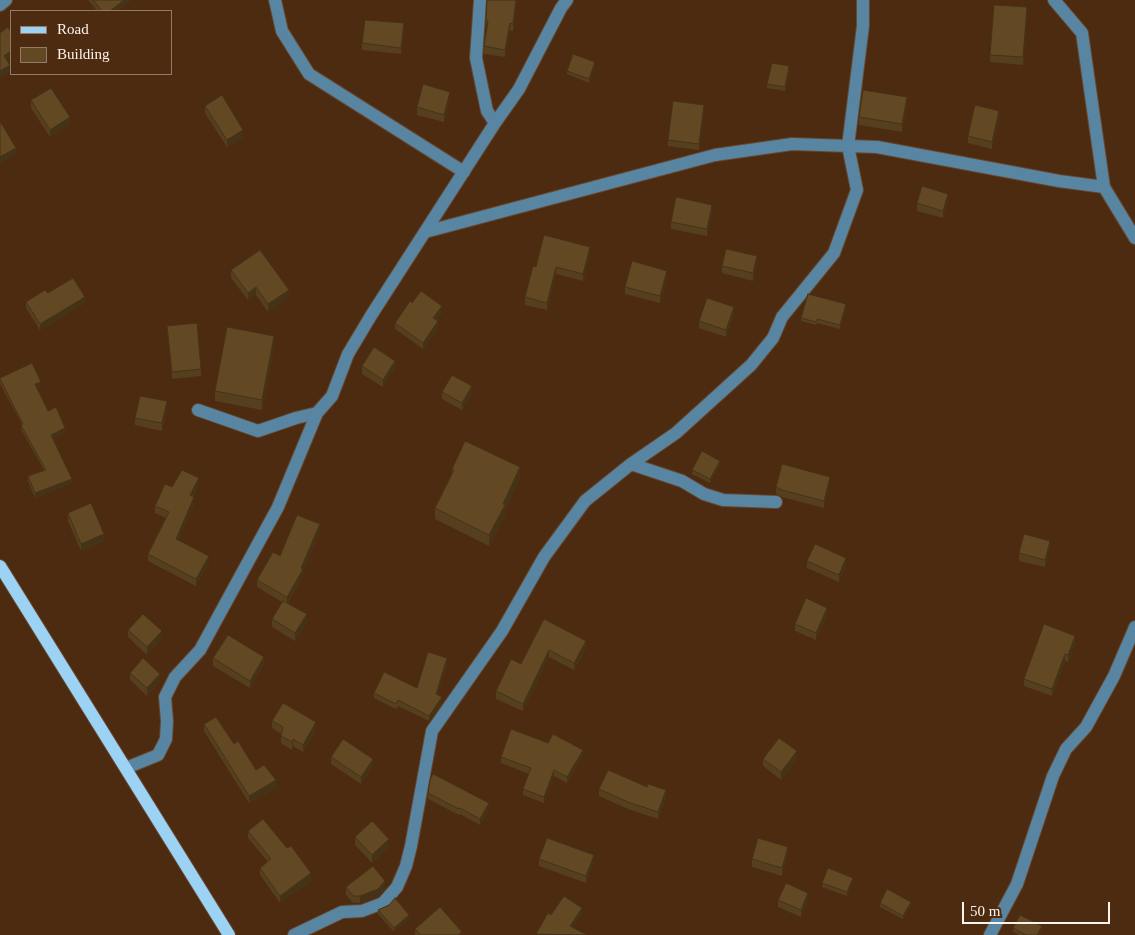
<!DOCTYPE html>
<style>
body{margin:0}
#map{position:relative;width:1135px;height:935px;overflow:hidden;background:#4d2b10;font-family:Georgia,serif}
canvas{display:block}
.legend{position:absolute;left:10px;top:10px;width:162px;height:65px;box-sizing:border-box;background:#4d2b10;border:1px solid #937b68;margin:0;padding:6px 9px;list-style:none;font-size:15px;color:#fcf3ed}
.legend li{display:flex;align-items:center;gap:10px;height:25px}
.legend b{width:25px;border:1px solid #937b68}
.scale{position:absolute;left:962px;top:902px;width:148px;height:22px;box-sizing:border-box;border:2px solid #fcf3ed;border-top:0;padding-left:6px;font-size:15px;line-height:18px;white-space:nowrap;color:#fcf3ed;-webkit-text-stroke:4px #4d2b10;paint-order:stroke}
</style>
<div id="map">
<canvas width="1135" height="935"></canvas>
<ul class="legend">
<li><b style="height:6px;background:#9cd3f5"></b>Road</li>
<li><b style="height:14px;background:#634923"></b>Building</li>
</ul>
<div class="scale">50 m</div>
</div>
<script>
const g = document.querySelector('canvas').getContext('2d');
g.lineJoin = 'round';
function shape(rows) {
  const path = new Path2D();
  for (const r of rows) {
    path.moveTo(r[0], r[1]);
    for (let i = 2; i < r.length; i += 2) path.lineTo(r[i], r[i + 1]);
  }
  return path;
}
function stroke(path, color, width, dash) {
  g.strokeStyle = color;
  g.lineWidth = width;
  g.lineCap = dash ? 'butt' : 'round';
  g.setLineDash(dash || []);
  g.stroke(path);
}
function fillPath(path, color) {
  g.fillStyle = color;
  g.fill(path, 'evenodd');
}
const minor = shape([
 [275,0,282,31,309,74,464,172],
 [1054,0,1082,33,1104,187,1135,238],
 [0,5,6,0],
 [495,123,519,89,561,8,567,0],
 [425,232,715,155,792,144,877,147,1059,181,1104,187],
 [198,410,258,431,296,418,317,413],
 [631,464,682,481,704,494,723,500,776,502],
 [126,768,158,755,166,739,167,721,165,697,175,677,200,650,278,507,317,413,332,396,348,354,372,314,495,123,487,111,476,58,480,0],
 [294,935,342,912,362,911,383,903,397,887,406,866,411,846,432,731,502,631,544,557,585,501,631,464,676,433,751,365,773,338,782,317,834,253,857,190,848,146,863,26,863,0],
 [990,935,1017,884,1053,776,1066,749,1086,727,1114,676,1135,627]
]);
const major = shape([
 [0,566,229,935]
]);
stroke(minor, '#66472f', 14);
stroke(major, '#66472f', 14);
stroke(minor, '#5886a2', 12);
stroke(major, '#9cd3f5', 12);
fillPath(shape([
 [88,0,131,0,118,11,97,11],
 [517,0,513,31,510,31,505,57,484,54,484,46,487,28,486,21],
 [1027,14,1023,65,990,62,990,55],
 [404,30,401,54,362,50,362,43],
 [595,66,589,83,567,74,567,71],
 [789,70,785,91,767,88,767,84],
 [450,99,444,122,417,115,417,107],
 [31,100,70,124,50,137,31,108],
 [907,104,902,132,859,125,859,117],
 [205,106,243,137,227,147,205,113],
 [704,111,699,150,668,146,668,140],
 [999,119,992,149,968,143,968,136],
 [948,201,943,218,917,211,917,203],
 [712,212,707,236,671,229,671,222],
 [590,254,583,281,556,274,547,310,525,305,525,297,536,267],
 [757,264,753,281,722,273,722,266],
 [231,270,289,297,268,312,256,295,248,300,231,278],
 [667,278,660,303,625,294,625,287],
 [26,302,85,303,40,330,26,308],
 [412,303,442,313,436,320,438,328,423,349,395,329,395,323],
 [846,308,840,329,817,323,816,325,801,321,801,318],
 [734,314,726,337,699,328,699,321],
 [167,326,201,369,201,376,172,379],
 [274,347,262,410,215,401,215,391],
 [362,366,395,368,383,387,362,374],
 [0,378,41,386,37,388,48,411,65,433,53,438,72,483,35,498,28,481,28,476,44,470,21,429,22,424,0,384],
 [442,392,472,394,462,410,442,399],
 [167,408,162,431,135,425,135,418],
 [720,464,710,483,692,474,692,470],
 [452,469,520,478,505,511,505,516,489,546,435,519,435,508,452,474],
 [830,484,824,508,782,497,776,494,776,487],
 [199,485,193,496,194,504,178,540,209,563,196,586,148,561,148,554,166,518,155,513,155,506,172,487],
 [68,513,104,541,81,551,68,521],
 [320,531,303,571,303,576,288,603,307,622,295,641,272,627,272,619,282,602,257,587,257,580,280,556],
 [1050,548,1045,567,1019,561,1019,553],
 [807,561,846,565,839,582,807,568],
 [827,615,816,640,795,631,795,624],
 [544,619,586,648,574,670,549,657,523,711,496,699,496,691,521,664],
 [128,630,162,638,147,655,128,637],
 [1075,644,1068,662,1065,661,1052,696,1024,686,1024,679],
 [213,658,264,664,250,688,213,666],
 [447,664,437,695,442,703,429,721,398,706,396,709,374,698,374,693,417,688],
 [130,673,160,681,147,696,130,680],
 [272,721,316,730,303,752,293,746,292,750,281,743,281,734,272,728],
 [204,724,234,744,256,770,276,788,249,803,204,731],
 [548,743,583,755,567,783,554,776,544,803,523,795,523,789,529,774,501,763,501,757],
 [331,757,373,766,361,784,331,764],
 [763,759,797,759,781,780,763,766],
 [599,789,666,798,658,819,628,809,599,796],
 [428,793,489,810,480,825,460,814,459,815,428,799],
 [248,831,311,881,280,903,260,875,260,868,268,862,248,838],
 [355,837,389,847,372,863,355,845],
 [788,854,782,876,752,867,752,859],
 [539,859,594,862,586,883,539,866],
 [853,881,847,896,822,887,822,883],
 [346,887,385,889,378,896,360,903,353,903,346,895],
 [778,900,808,900,801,917,778,907],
 [880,903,911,905,903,919,880,907],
 [389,905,409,919,394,932,378,914,378,910],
 [1013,928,1042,930,1039,935,1019,935,1013,932],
 [415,929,462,935,415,935]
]), '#553f1e');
fillPath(shape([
 [124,0,131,0,118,11,110,11],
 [516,0,517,0,513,31,513,24],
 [1027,7,1027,14,1023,65,1023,57],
 [404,23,404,30,401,54,401,48],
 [510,23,510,31,505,57,505,50],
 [11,51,11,58,4,63,4,56],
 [595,62,595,66,589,83,589,79],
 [10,65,10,72,0,78,0,71],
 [450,92,450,99,444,122,444,115],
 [907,97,907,104,902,132,902,124],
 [704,105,704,111,699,150,699,144],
 [999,111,999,119,992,149,992,142],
 [70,117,70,124,50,137,50,130],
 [243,130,243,137,227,147,227,140],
 [16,148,16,155,0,164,0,157],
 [948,194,948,201,943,218,943,211],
 [712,205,712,212,707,236,707,229],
 [590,247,590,254,583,281,583,274],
 [757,256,757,264,753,281,753,273],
 [556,267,556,274,547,310,547,303],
 [667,271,667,278,660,303,660,296],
 [256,287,256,295,248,300,248,293],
 [289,290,289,297,268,312,268,304],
 [85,297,85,303,40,330,40,324],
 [846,304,846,308,840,329,840,325],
 [442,306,442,313,433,324,433,318],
 [734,307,734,314,726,337,726,330],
 [438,321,438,328,423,349,423,343],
 [274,336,274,347,262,410,262,400],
 [395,361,395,368,383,387,383,380],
 [41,382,41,386,35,388,35,384],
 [472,386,472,394,462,410,462,403],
 [167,401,167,408,162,431,162,423],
 [65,428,65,433,51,439,51,435],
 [720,461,720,464,710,483,710,479],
 [520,467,520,478,505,511,505,516,489,546,489,535,503,504],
 [830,477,830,484,824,508,824,501],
 [199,478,199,485,190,502,190,495],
 [72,479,72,483,35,498,35,493],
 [194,497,194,504,176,546,176,539],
 [320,524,320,531,303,571,303,576,287,604,287,597,301,568],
 [104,534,104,541,81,551,81,544],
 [1050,541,1050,548,1045,567,1045,560],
 [209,556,209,563,196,586,196,579],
 [846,558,846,565,839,582,839,575],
 [827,608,827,615,816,640,816,633],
 [307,614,307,622,295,641,295,633],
 [162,631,162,638,147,655,147,647],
 [1075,636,1075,644,1068,662,1068,655],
 [586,641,586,648,574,670,574,663],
 [549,650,549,657,523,711,523,704],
 [1065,654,1065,661,1052,696,1052,689],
 [264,657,264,664,250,688,250,681],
 [447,658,447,664,436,700,436,694],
 [160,674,160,681,147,696,147,688],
 [442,697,442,703,429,721,429,716],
 [316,722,316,730,303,752,303,745],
 [293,739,293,746,292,750,292,742],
 [583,750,583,755,567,783,567,777],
 [797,751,797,759,781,780,781,772],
 [373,759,373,766,361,784,361,777],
 [554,770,554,776,544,803,544,797],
 [276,780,276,788,249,803,249,796],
 [666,790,666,798,658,819,658,812],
 [489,803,489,810,480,825,480,819],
 [389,839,389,847,372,863,372,855],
 [788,847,788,854,782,876,782,868],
 [594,855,594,862,586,883,586,876],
 [311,873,311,881,280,903,280,896],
 [853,878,853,881,847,896,847,892],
 [385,881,385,889,378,896,360,903,360,896],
 [808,893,808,900,801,917,801,910],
 [911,902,911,905,903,919,903,916],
 [582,908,582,915,570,932,570,926],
 [409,915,409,919,394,932,394,928],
 [1042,926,1042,930,1039,935,1037,935]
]), '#453318');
const building = shape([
 [93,0,124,0,110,11,102,11,93,0],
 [487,0,516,0,513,24,510,23,505,50,484,46,488,21,486,21,487,0],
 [994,5,1027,7,1023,57,990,55,994,5],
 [365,20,404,23,401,48,362,43,365,20],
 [8,27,11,32,11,51,4,56,10,65,0,71,0,33,8,27],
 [573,54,595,62,589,79,567,71,573,54],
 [772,63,789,66,785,87,767,84,772,63],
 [423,84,450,92,444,115,417,107,423,84],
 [51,88,70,117,50,130,31,100,51,88],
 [863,90,907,97,902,124,859,117,863,90],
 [222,95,243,130,227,140,205,106,222,95],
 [673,101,704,105,699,144,668,140,673,101],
 [975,105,999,111,992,142,968,136,975,105],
 [0,123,1,123,16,148,0,157,0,123],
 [922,186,948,194,943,211,917,203,922,186],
 [676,197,712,205,707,229,671,222,676,197],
 [544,235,590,247,583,274,556,267,547,303,525,297,533,266,536,267,544,235],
 [726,249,757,256,753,273,722,266,726,249],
 [260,250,289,290,268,304,256,287,248,293,231,270,260,250],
 [632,261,667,271,660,296,625,287,632,261],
 [73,278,85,297,40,324,26,302,45,290,48,293,73,278],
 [421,291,442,306,433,318,438,321,423,343,395,323,410,301,412,303,421,291],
 [808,294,846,304,840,325,817,319,816,322,801,318,808,294],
 [707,298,734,307,726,330,699,321,707,298],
 [197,323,201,369,172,372,167,326,197,323],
 [227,327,274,336,262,400,215,391,227,327],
 [374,347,395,361,383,380,362,366,374,347],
 [32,363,41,382,35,384,48,411,56,407,65,428,51,435,72,479,35,493,28,476,46,470,21,425,23,424,0,379,0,378,32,363],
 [452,375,472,386,462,403,442,392,452,375],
 [140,396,167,401,162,423,135,418,140,396],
 [465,441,520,467,503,504,505,505,489,535,435,508,454,470,452,469,465,441],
 [702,451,720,461,710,479,692,470,702,451],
 [782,464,830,477,824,501,782,490,776,487,782,464],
 [182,470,199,478,190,495,194,497,176,539,209,556,196,579,148,554,169,512,155,506,165,484,172,487,182,470],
 [91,503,104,534,81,544,68,513,91,503],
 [297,515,320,524,301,568,303,569,287,597,257,580,273,552,280,556,297,515],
 [1024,534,1050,541,1045,560,1019,553,1024,534],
 [815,544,846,558,839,575,807,561,815,544],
 [806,598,827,608,816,633,795,624,806,598],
 [283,601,307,614,295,633,272,619,283,601],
 [143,614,162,631,147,647,128,630,143,614],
 [544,619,586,641,574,663,549,650,523,704,496,691,511,659,521,664,544,619],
 [1044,624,1075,636,1068,655,1065,654,1052,689,1024,679,1044,624],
 [228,635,264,657,250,681,213,658,228,635],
 [428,652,447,658,436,694,442,697,429,716,398,700,396,704,374,693,384,672,417,688,428,652],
 [143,658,160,674,147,688,130,673,143,658],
 [283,703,316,722,303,745,293,739,292,742,281,736,283,727,272,721,283,703],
 [216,717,234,744,238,741,256,770,264,765,276,780,249,796,204,724,216,717],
 [511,729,548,743,553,734,583,750,567,777,554,770,544,797,523,789,531,768,501,757,511,729],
 [779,738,797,751,781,772,763,759,779,738],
 [343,739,373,759,361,777,331,757,343,739],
 [608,770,647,787,648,784,666,790,658,812,628,802,599,789,608,770],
 [433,774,489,803,480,819,460,808,459,809,428,793,430,780,433,774],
 [263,819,287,848,291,846,311,873,280,896,260,868,271,859,248,831,263,819],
 [372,821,389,839,372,855,355,837,372,821],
 [547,838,594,855,586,876,539,859,547,838],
 [758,838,788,847,782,868,752,859,758,838],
 [373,866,385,881,378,889,360,896,353,896,346,887,373,866],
 [828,868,853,878,847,892,822,883,828,868],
 [786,883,808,893,801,910,778,900,786,883],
 [887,889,911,902,903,916,880,903,887,889],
 [564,896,582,908,570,926,587,935,536,934,548,913,551,915,564,896],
 [395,898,409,915,394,928,378,910,389,905,395,898],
 [440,907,462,932,458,935,421,935,415,929,440,907],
 [1020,915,1042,926,1037,935,1026,935,1013,928,1020,915]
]);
fillPath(building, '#634923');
stroke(building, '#453318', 1);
</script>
